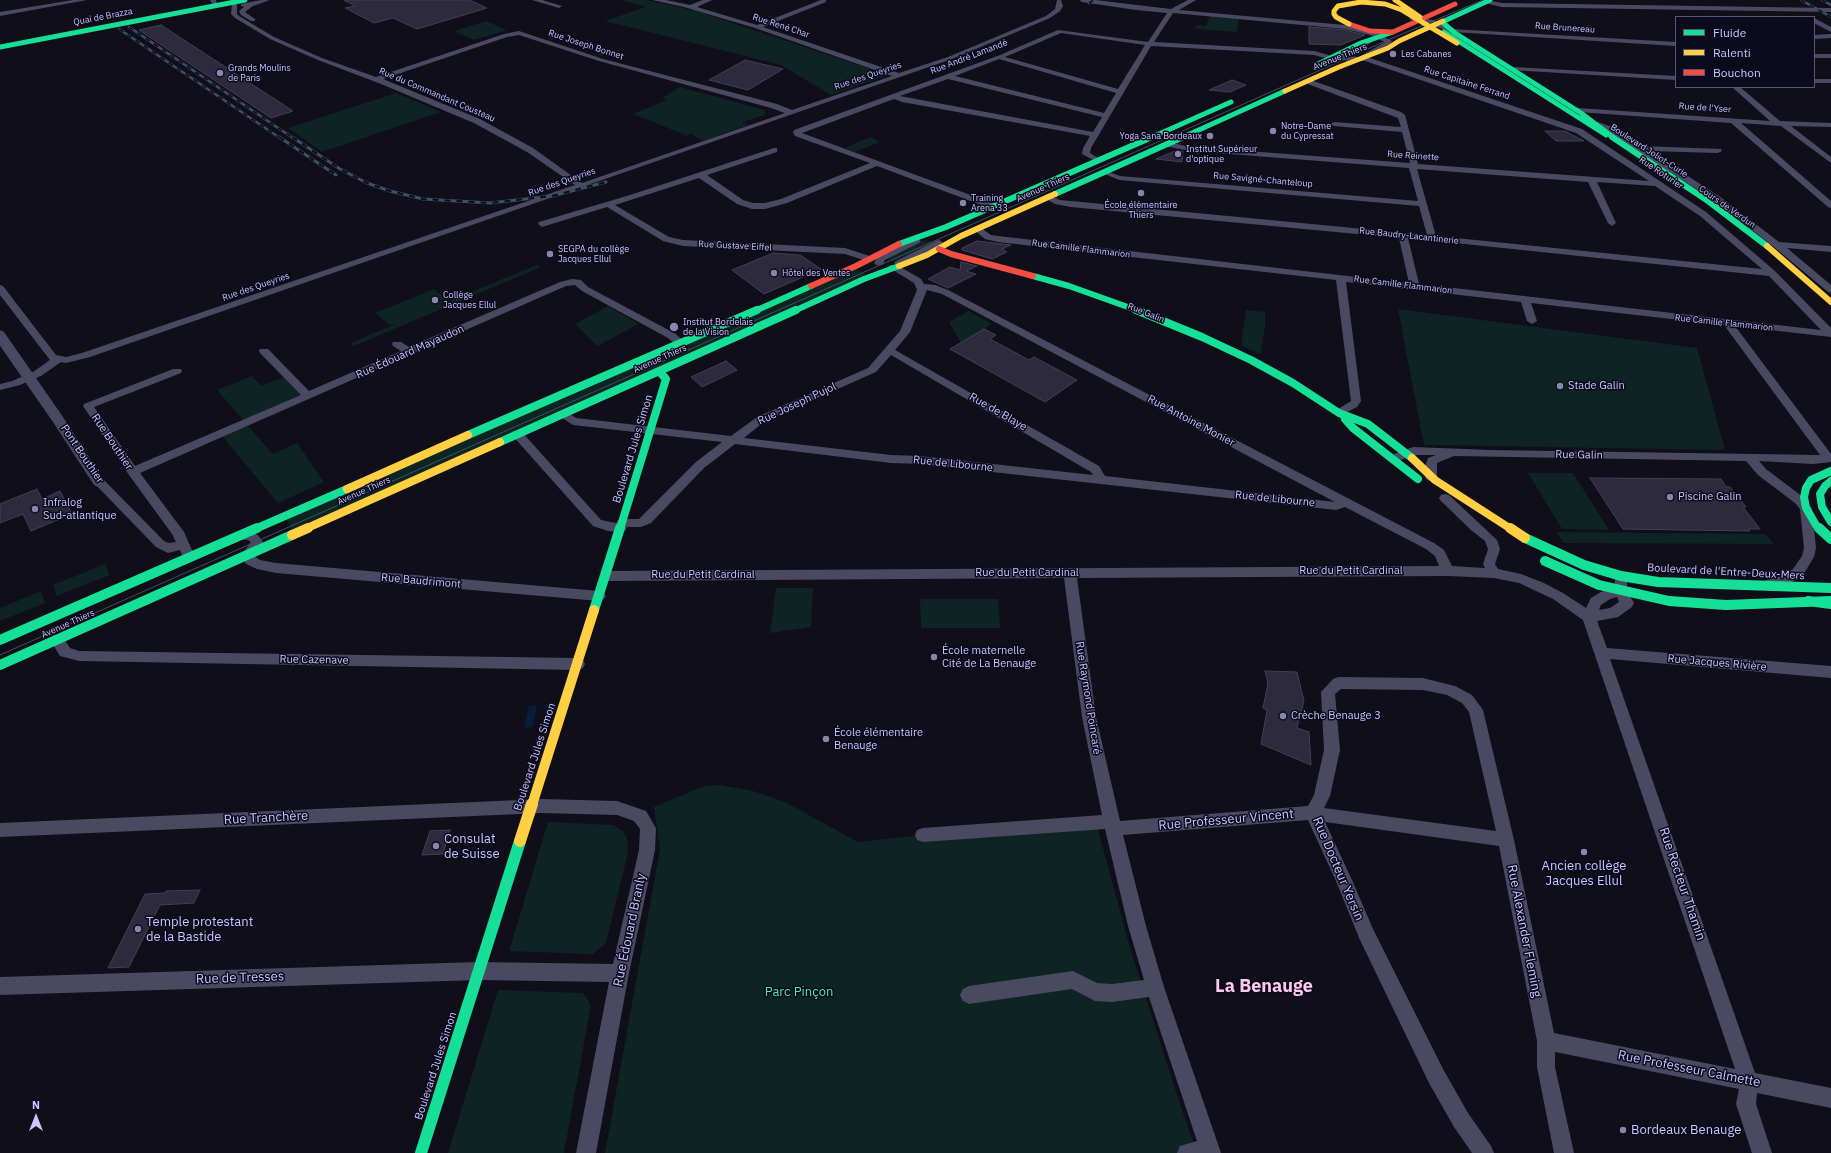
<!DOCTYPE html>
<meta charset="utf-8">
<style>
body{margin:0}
#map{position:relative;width:1831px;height:1153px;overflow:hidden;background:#100e19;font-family:"IBM Plex Sans",sans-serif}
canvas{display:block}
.legend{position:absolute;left:1675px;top:16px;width:140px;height:72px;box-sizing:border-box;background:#0c0a1d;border:1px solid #585577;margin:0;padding:5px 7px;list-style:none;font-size:12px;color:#cac6ff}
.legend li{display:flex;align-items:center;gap:8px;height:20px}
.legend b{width:20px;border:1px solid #585577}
.north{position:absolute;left:16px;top:1097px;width:40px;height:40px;-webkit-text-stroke:3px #0c0a1d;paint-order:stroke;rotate:0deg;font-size:11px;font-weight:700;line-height:16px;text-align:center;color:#cac6ff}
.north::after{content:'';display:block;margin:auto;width:14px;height:18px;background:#cac6ff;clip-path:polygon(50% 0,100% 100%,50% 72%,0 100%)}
</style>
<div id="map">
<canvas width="1831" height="1153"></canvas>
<ul class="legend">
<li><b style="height:5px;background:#16e098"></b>Fluide</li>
<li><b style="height:5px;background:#ffcf43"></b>Ralenti</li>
<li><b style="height:5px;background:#f24e42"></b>Bouchon</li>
</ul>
<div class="north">N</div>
</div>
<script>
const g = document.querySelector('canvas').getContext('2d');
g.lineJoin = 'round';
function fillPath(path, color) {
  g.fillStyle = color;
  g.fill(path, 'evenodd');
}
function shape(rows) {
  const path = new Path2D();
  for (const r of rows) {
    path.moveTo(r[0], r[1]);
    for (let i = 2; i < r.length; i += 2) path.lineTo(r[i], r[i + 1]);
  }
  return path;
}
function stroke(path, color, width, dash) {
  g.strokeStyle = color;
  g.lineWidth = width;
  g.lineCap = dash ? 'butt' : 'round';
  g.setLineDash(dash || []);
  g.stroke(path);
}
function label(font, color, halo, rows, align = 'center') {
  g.font = font + ' "IBM Plex Sans",sans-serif';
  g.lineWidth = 3;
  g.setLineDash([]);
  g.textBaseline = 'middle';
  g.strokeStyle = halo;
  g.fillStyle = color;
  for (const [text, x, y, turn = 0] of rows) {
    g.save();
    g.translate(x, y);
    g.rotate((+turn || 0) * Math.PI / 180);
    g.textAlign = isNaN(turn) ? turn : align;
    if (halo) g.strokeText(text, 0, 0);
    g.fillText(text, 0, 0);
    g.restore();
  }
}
fillPath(shape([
 [622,0,646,0,697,11,888,75,831,95,781,65,605,21,645,7],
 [1210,15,1239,18,1237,32,1195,29,1197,25,1206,26],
 [486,21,507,30,474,40,454,31],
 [680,87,765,110,765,115,743,122,748,125,703,141,691,134,687,136,683,134,633,114,667,100,662,98],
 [396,93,441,112,322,152,288,128],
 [870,137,880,142,855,152,845,148],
 [926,240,933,243,893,262,886,258,907,246],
 [537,265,541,267,354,346,351,343,395,324,390,325,375,313,380,311,434,289,449,301],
 [856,269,866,275,292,530,286,519],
 [608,306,639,324,597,346,575,324],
 [1398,309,1697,348,1725,450,1424,445],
 [1246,310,1265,312,1265,325,1261,354,1241,346],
 [969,311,992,324,961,343,949,322],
 [252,376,261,386,284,377,303,396,244,421,217,390],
 [247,425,273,454,297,443,324,482,278,503,222,436],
 [1528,473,1573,473,1609,530,1562,529],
 [1557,532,1765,534,1774,544,1563,543],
 [105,564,110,575,57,596,53,585],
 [776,588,813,588,811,627,770,633],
 [41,591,45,603,0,621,0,608],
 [920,599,998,599,1000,628,921,628],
 [721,785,753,791,785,802,858,842,923,835,1096,822,1130,948,1178,1098,1197,1153,605,1153,660,849,654,807,704,786],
 [548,822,613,825,623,831,627,839,628,852,606,943,593,954,509,951],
 [498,990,583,993,591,1005,564,1153,448,1153]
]), '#0d2423');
fillPath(shape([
 [537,705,533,727,524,728,529,706]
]), '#081d3c');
const building = shape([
 [344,0,469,0,487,8,417,29,393,18,374,23,345,8,355,6,344,0],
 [161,25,207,55,293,111,271,118,139,30,161,25],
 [1309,27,1345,30,1365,35,1341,45,1309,44,1309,27],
 [745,60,783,69,748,90,709,80,745,60],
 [1232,80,1246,85,1230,92,1209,90,1232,80],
 [1545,131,1565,131,1584,141,1556,141,1545,131],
 [1177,150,1183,151,1182,162,1156,159,1177,150],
 [977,241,1011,245,1002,249,1007,252,992,259,962,250,962,248,977,241],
 [773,253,800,255,821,269,764,294,732,270,773,253],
 [961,262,977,266,966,271,976,274,948,288,928,279,950,267,960,270,961,262],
 [984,329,996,335,990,339,1029,360,1034,357,1077,380,1045,402,950,349,984,329],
 [726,361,737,370,702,387,691,377,726,361],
 [1590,478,1721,479,1726,487,1730,487,1746,507,1743,507,1760,529,1748,529,1750,531,1623,529,1590,478],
 [37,489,42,499,60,491,72,514,31,531,23,514,0,523,0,504,37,489],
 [1265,671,1297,672,1304,701,1297,728,1309,732,1311,765,1261,744,1267,710,1263,708,1268,683,1265,671],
 [450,830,443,854,422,855,430,831,450,830],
 [200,890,194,903,160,905,129,967,108,968,145,894,165,893,166,891,200,890]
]);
fillPath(building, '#2d2a3d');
stroke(building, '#423f58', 1);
fillPath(shape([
 [73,0,87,0,0,16,0,12,73,0],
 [210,0,216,0,218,7,214,7,210,0],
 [261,0,270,0,253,6,245,12,255,19,255,21,251,21,241,15,239,11,244,7,241,6,241,4,261,0],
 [532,0,542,0,562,6,559,8,532,0],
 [652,0,666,0,690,5,703,0,712,0,697,7,757,25,821,0,826,0,826,2,763,27,899,73,948,57,1046,16,1055,9,1057,0,1061,0,1063,6,1060,11,1050,18,952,59,90,357,66,363,61,362,41,376,20,385,0,390,0,384,12,381,33,372,50,360,0,295,0,285,3,286,56,355,66,357,82,353,575,185,527,152,474,123,381,84,318,60,270,39,235,18,231,14,232,3,237,4,237,14,239,16,274,37,322,58,376,77,504,34,519,31,603,59,777,104,792,110,892,76,755,28,684,7,652,0],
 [519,35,599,61,771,108,785,113,582,183,533,148,480,119,383,79,507,37,519,35],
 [1079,0,1095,0,1171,9,1188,0,1196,0,1179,10,1345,25,1374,32,1392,41,1390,44,1367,57,1582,129,1706,212,1775,271,1831,328,1831,337,1735,326,1831,454,1831,462,1813,464,1759,461,1766,469,1803,497,1812,508,1816,548,1814,557,1803,575,1790,583,1769,589,1764,587,1762,584,1764,581,1781,576,1793,569,1802,556,1804,548,1800,509,1795,503,1758,475,1746,461,1454,456,1437,463,1437,477,1435,480,1431,481,1427,480,1425,477,1424,469,1428,458,1436,455,1414,455,1398,461,1394,460,1392,457,1394,454,1413,447,1491,450,1820,455,1724,325,1531,303,1537,321,1532,324,1527,321,1521,302,1346,282,1361,401,1357,407,1339,416,1335,415,1333,413,1335,411,1351,401,1336,280,998,242,985,239,973,229,974,227,980,227,991,235,998,236,1409,283,1399,238,1071,207,1055,204,1043,197,1047,194,1060,200,1071,201,1427,235,1419,206,1119,180,1100,172,1104,170,1120,176,1418,201,1409,168,1191,151,1164,146,1163,144,1167,142,1191,147,1410,163,1402,132,1334,126,1330,124,1334,122,1401,127,1398,118,1305,83,1304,81,1308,79,1401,112,1405,115,1418,164,1649,181,1576,133,1365,61,1332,60,1314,55,1151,46,1091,148,1090,153,1101,160,1097,162,1082,154,1083,148,1090,136,902,102,894,99,802,133,995,204,995,208,992,209,877,166,787,203,765,209,752,209,737,204,699,178,615,205,669,237,683,240,845,248,873,257,875,259,870,262,845,254,683,246,663,241,607,207,542,227,538,224,539,222,630,195,774,148,777,148,777,152,707,175,743,200,753,203,765,203,781,199,870,163,795,136,793,132,794,130,1000,55,1058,30,1148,42,1167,13,1136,10,1082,2,1079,0],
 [1173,13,1345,29,1370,35,1385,42,1359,57,1349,56,1349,55,1376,40,1376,38,1372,38,1343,53,1342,56,1332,56,1314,51,1154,42,1173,13],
 [1061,33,1145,45,1118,89,1005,57,1061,33],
 [999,59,1116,93,1104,113,955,76,999,59],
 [948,79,1102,117,1093,132,900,96,948,79],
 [1417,169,1588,182,1608,223,1612,226,1616,223,1597,182,1655,186,1700,216,1762,269,1436,236,1417,169],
 [1408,238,1769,276,1821,330,1419,284,1408,238],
 [1486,0,1502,3,1831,8,1831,12,1502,7,1484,3,1483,2,1486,0],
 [1412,17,1433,20,1451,29,1676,42,1676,46,1453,32,1450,33,1429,23,1410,20,1410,18,1412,17],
 [1814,18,1831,27,1831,32,1814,23,1814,18],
 [1831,34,1831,38,1814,39,1814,35,1831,34],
 [1814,54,1831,54,1831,58,1814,58,1814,54],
 [1513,67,1676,76,1676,80,1511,70,1510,69,1513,67],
 [1814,79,1831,79,1831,83,1814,83,1814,79],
 [1732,87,1740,87,1780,121,1831,123,1831,127,1791,126,1831,157,1831,163,1781,126,1741,123,1831,201,1831,208,1828,207,1731,123,1578,112,1574,110,1578,108,1770,121,1732,87],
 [1592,122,1598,122,1615,128,1641,146,1721,149,1722,151,1718,153,1649,151,1719,196,1779,242,1831,246,1831,252,1787,248,1831,285,1831,293,1828,292,1774,247,1713,200,1609,132,1592,126,1592,122],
 [916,238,921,241,919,243,885,260,882,265,876,265,874,263,878,256,916,238],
 [938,240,941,241,943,243,941,245,902,265,897,265,921,279,924,284,935,285,948,290,1434,543,1444,550,1452,566,1485,568,1483,564,1488,549,1485,541,1471,530,1441,501,1439,498,1441,495,1445,494,1449,495,1497,540,1500,549,1495,564,1498,569,1521,574,1544,583,1563,593,1586,608,1591,598,1601,592,1614,588,1616,573,1621,571,1626,573,1627,576,1627,591,1634,603,1632,607,1618,617,1597,621,1607,648,1831,666,1831,678,1610,659,1755,1073,1831,1088,1831,1108,1757,1093,1756,1104,1772,1153,1752,1153,1736,1104,1739,1089,1555,1052,1555,1067,1574,1153,1554,1153,1537,1067,1537,1041,1499,846,1325,822,1352,880,1373,929,1443,1069,1468,1113,1491,1146,1494,1153,1472,1153,1454,1127,1429,1083,1360,940,1336,881,1308,820,1123,835,1146,926,1164,987,1221,1153,1177,1153,1180,1146,1197,1141,1149,997,1112,1002,1095,1001,1072,989,969,1004,963,1001,960,995,963,989,969,986,1073,971,1097,983,1112,984,1144,980,1128,926,1105,829,923,842,917,840,915,835,917,830,923,828,1102,815,1082,717,1064,578,606,581,601,579,600,576,601,573,606,571,1439,566,1435,556,1426,549,1345,507,1336,510,920,464,891,463,735,444,704,468,651,523,641,527,627,527,625,531,621,532,608,531,593,526,511,434,513,431,521,431,601,520,616,523,618,520,622,519,639,519,696,462,722,442,573,425,559,416,557,414,559,412,567,412,576,418,731,436,757,417,868,368,900,331,917,290,914,283,888,267,890,265,896,265,894,263,896,261,938,240],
 [927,290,942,294,1335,502,1105,476,1099,466,895,350,910,332,927,290],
 [891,355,1091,472,1093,475,920,456,891,455,744,438,765,421,876,372,891,355],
 [1448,576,1494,578,1519,583,1553,599,1583,620,1735,1069,1554,1033,1514,840,1483,710,1472,695,1455,686,1423,678,1338,677,1333,679,1321,692,1324,750,1314,795,1308,806,1120,821,1096,717,1077,578,1448,576],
 [1617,597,1619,602,1610,608,1599,610,1601,605,1610,599,1617,597],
 [1341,689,1423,690,1447,695,1462,703,1469,712,1496,831,1324,808,1330,796,1340,750,1335,694,1341,689],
 [572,279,581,280,588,287,676,334,685,343,680,346,676,345,668,338,582,291,575,285,566,286,140,473,184,532,195,557,194,560,189,562,184,560,180,550,168,553,156,547,92,481,94,478,102,478,164,541,169,543,176,542,172,534,129,475,83,406,84,404,173,369,181,369,182,371,181,373,94,407,135,466,301,395,260,353,259,351,260,349,268,349,309,391,401,351,393,346,392,344,393,342,401,342,409,347,560,282,572,279],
 [238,532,249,532,258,535,263,542,254,556,260,560,276,563,599,591,604,593,606,596,604,599,599,601,276,573,257,569,246,564,241,556,251,542,248,540,234,539,232,536,234,533,238,532],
 [57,635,62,636,70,648,79,651,578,658,583,660,585,664,583,668,578,670,79,661,60,656,50,640,52,636,57,635],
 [542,799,617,801,646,811,656,828,655,850,629,973,596,1153,576,1153,609,982,479,980,0,995,0,977,479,962,613,964,639,850,640,829,634,821,617,815,542,813,0,837,0,823,542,799]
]), '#494962');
stroke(shape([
 [1490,0,1442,22,1455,33,1581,113,1614,138],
 [1444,32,1606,135],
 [0,47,245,0],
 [1316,65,1361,43,1393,32],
 [1150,138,1231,102],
 [1181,138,1285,91]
]), '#16e098', 5);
stroke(shape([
 [1612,137,1708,201,1767,246],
 [1055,194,1183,137],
 [899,244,946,227,1152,137],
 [1033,276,1069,286,1139,311],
 [755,311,811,286],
 [794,311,864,279,899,266]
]), '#16e098', 6);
stroke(shape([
 [1136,310,1202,337,1251,360,1293,383,1339,413,1368,424,1412,458],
 [1345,419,1353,428,1418,479],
 [468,435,757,310],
 [500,442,796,310],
 [1831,481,1825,486,1820,494,1822,507,1831,522],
 [255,529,347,489],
 [620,529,666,379,659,371],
 [1820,529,1816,525,1806,508,1804,497,1806,488,1811,480,1831,471]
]), '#16e098', 8);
stroke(shape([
 [1819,528,1831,539],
 [1525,538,1584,565,1621,576,1658,582,1831,588],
 [1545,561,1599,585,1669,601,1726,605,1831,601],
 [1808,601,1831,604],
 [594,610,620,528],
 [0,640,257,528],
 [0,665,292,535]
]), '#16e098', 10);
stroke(shape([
 [421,1153,520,841]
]), '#16e098', 12);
stroke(shape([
 [1285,91,1339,67,1388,48,1399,41,1443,21]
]), '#ffcf43', 5);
stroke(shape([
 [1767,246,1831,302],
 [899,266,927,255,961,236,1055,194]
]), '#ffcf43', 6);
stroke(shape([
 [1412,458,1435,480,1511,529],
 [347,489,468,435],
 [305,529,500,442]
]), '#ffcf43', 8);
stroke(shape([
 [1510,528,1525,538],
 [292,535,308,528],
 [532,805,594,610]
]), '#ffcf43', 10);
stroke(shape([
 [520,841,532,804]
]), '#ffcf43', 12);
stroke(shape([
 [1349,24,1370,31,1393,32,1455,4]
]), '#f24e42', 5);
stroke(shape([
 [939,249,951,254,1033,276],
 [811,286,856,266,899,244]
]), '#f24e42', 6);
stroke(shape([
 [0,655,1388,40,1483,0]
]), '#3b5262', 1);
const railFar1 = shape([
 [1801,0,1831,17],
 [1822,0,1831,5],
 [1089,3,1094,0],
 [129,27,293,138],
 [119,29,280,138]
]);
const rail = shape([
 [279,137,336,175],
 [292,137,340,169,367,183,390,191,423,199,490,203,552,196,606,182]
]);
stroke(railFar1, '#3b5262', 2.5);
stroke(rail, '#3b5262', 3);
stroke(railFar1, '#0c0a1d', 1.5, [5]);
stroke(rail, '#0c0a1d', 2, [6]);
stroke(shape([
 [0,336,57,418,98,481]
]), '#494962', 11);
stroke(shape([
 [1395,0,1420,17],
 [1349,24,1336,17,1334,14,1334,11,1338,6,1361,2,1385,4,1402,10,1457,43]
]), '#ffcf43', 5);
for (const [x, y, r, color] of [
 [1393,54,4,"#8986ae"],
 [220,73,4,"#8986ae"],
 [1273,131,4,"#8986ae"],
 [1210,136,4,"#8986ae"],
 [1178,154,4,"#8986ae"],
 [1141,193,4,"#8986ae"],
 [963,203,4,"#8986ae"],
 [550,254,4,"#8986ae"],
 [774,273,4,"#8986ae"],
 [435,300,4,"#8986ae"],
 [674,327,5,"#8986ae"],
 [1560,386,4,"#8986ae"],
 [1670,497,4,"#8986ae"],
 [35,509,4,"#8986ae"],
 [934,657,4,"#8986ae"],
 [1283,716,4,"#8986ae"],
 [826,739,4,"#8986ae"],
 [436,846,4,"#8986ae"],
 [1584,852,4,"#8986ae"],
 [138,929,4,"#8986ae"],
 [1623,1130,4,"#8986ae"]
]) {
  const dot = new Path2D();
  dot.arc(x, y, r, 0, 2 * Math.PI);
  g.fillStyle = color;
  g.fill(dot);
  stroke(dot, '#0c0a1d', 1.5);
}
label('9px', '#cac6ff', '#0c0a1d', [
 ["Quai de Brazza",103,17,-11],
 ["Rue René Char",781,26,18],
 ["Rue Brunereau",1565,28,4],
 ["Rue Joseph Bonnet",586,45,18],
 ["Rue André Lamandé",969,57,-21],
 ["Avenue Thiers",1340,57,-22],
 ["Rue des Queyries",868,76,-19],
 ["Rue Capitaine Ferrand",1467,83,18],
 ["Rue du Commandant Cousteau",437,95,23],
 ["Rue de l'Yser",1705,108,4],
 ["Boulevard Joliot-Curie",1649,151,33],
 ["Rue Reinette",1413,156,4],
 ["Rue Roturier",1661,173,34],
 ["Rue Savigné-Chanteloup",1263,180,5],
 ["Rue des Queyries",562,182,-19],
 ["Avenue Thiers",1043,188,-24],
 ["Cours de Verdun",1727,207,35],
 ["Rue Baudry-Lacantinerie",1409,236,6],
 ["Rue Gustave Eiffel",735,246,3],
 ["Rue Camille Flammarion",1081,249,7],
 ["Rue Camille Flammarion",1403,285,7],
 ["Rue des Queyries",256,287,-19],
 ["Rue Galin",1146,313,22],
 ["Rue Camille Flammarion",1724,323,6],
 ["Avenue Thiers",660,359,-24],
 ["Avenue Thiers",364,491,-24],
 ["Avenue Thiers",68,624,-24]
]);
label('9px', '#cac6ff', '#0c0a1d', [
 ["Les Cabanes",1401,54],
 ["Grands Moulins",228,68],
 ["de Paris",228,78],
 ["Notre-Dame",1281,126],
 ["du Cypressat",1281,136],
 ["Yoga Sana Bordeaux",1202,136,"right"],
 ["Institut Supérieur",1186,149],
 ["d'optique",1186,159],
 ["Training",971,198],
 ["Arena 33",971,208],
 ["École élémentaire",1141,205,"center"],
 ["Thiers",1141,215,"center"],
 ["SEGPA du collège",558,249],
 ["Jacques Ellul",558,259],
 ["Hôtel des Ventes",782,273],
 ["Collège",443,295],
 ["Jacques Ellul",443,305],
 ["Institut Bordelais",683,322],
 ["de la Vision",683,332]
], 'left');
label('11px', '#cac6ff', '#0c0a1d', [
 ["Rue Édouard Mayaudon",410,352,-24],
 ["Rue Joseph Pujol",797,404,-25],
 ["Rue de Blaye",998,412,30],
 ["Rue Antoine Monier",1191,421,28],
 ["Rue Bouthier",112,442,56],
 ["Boulevard Jules Simon",633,449,-73],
 ["Pont Bouthier",82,454,56],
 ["Rue Galin",1579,455,1],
 ["Rue de Libourne",953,464,6],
 ["Rue de Libourne",1275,499,6],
 ["Rue du Petit Cardinal",1351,571],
 ["Boulevard de l'Entre-Deux-Mers",1726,572,3],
 ["Rue du Petit Cardinal",1027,573],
 ["Rue du Petit Cardinal",703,575],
 ["Rue Baudrimont",421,581,5],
 ["Rue Cazenave",314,660,1],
 ["Rue Jacques Rivière",1717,663,5],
 ["Rue Raymond Poincaré",1088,698,81],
 ["Boulevard Jules Simon",535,757,-72],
 ["Boulevard Jules Simon",436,1066,-72]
]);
label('11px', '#cac6ff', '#0c0a1d', [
 ["Stade Galin",1568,386],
 ["Piscine Galin",1678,497],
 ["Infralog",43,503],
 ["Sud-atlantique",43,516],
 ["École maternelle",942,651],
 ["Cité de La Benauge",942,664],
 ["Crèche Benauge 3",1291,716],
 ["École élémentaire",834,733],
 ["Benauge",834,746]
], 'left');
label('13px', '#cac6ff', '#0c0a1d', [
 ["Rue Tranchère",266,818,-3],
 ["Rue Professeur Vincent",1226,820,-5],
 ["Rue Docteur Yersin",1338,869,67],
 ["Rue Recteur Thamin",1682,884,71],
 ["Rue Édouard Branly",630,930,-78],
 ["Rue Alexander Fleming",1524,931,79],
 ["Rue de Tresses",240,978,-2],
 ["Rue Professeur Calmette",1689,1069,11]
]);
label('13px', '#cac6ff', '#0c0a1d', [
 ["Consulat",444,839],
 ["de Suisse",444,854],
 ["Ancien collège",1584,866,"center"],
 ["Jacques Ellul",1584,881,"center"],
 ["Temple protestant",146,922],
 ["de la Bastide",146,937],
 ["Bordeaux Benauge",1631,1130]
], 'left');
label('13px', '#49e8b9', '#0c0a1d', [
 ["Parc Pinçon",799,992]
]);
label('bold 18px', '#ffc8ed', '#0c0a1d', [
 ["La Benauge",1264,987]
]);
</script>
